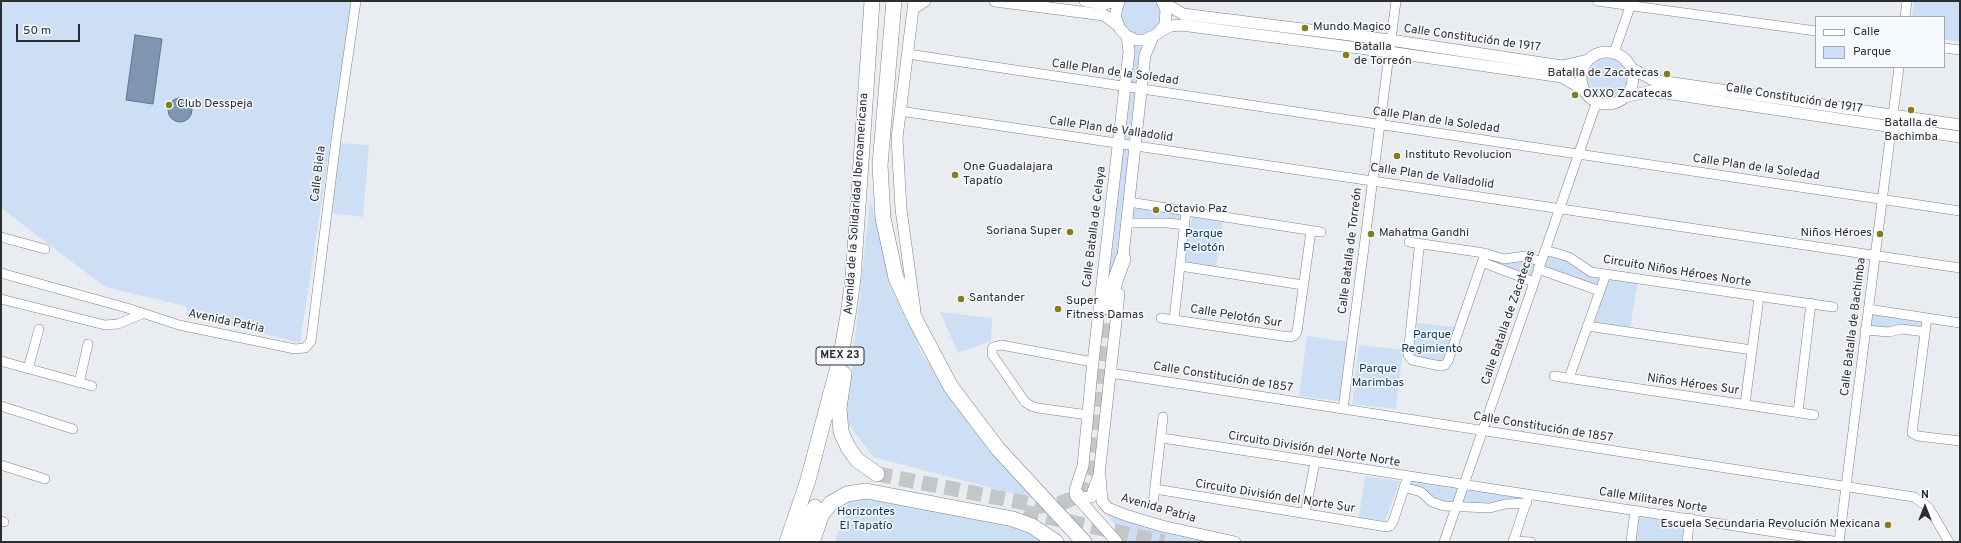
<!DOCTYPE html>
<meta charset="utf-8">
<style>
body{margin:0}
#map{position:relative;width:1961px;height:543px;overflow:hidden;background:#e9edf1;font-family:Overpass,sans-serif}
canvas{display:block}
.frame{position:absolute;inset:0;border:2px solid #2c2d2e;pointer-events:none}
.legend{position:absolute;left:1815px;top:16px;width:130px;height:52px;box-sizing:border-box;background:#f6fafe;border:1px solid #a5a8ab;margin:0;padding:5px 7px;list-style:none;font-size:12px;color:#2c2d2e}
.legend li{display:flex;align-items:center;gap:8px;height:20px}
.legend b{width:20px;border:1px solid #a5a8ab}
.north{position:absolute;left:1905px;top:487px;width:40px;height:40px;-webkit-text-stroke:3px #f6fafe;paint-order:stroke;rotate:0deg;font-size:11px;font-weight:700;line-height:16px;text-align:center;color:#2c2d2e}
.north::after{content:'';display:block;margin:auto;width:14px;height:18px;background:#2c2d2e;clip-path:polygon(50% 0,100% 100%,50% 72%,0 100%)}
.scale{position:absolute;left:16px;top:24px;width:64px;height:18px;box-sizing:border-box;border:2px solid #2c2d2e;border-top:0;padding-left:5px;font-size:12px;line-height:14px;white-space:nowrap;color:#2c2d2e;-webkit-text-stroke:3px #f6fafe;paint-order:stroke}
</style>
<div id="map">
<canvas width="1961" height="543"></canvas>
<div class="frame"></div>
<ul class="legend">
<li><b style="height:5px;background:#fff"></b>Calle</li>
<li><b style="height:11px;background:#ccdff4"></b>Parque</li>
</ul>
<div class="north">N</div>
<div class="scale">50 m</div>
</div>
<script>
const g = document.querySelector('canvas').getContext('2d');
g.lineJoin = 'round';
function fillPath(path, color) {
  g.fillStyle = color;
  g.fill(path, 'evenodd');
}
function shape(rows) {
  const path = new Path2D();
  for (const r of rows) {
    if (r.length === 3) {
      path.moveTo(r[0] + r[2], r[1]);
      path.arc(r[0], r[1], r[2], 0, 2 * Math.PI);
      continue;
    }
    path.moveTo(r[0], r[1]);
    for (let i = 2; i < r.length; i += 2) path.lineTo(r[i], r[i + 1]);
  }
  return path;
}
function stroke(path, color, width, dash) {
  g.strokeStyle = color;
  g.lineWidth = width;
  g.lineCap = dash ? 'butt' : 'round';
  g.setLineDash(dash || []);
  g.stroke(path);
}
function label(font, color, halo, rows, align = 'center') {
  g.font = font + ' Overpass,sans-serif';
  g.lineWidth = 3;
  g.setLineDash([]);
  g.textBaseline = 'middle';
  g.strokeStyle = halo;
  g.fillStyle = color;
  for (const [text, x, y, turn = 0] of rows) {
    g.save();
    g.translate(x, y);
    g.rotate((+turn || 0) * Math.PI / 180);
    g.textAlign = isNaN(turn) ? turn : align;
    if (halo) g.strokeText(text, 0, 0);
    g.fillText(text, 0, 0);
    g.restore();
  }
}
fillPath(shape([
 [1,1,352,1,300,343,190,315,185,306,105,287,1,208],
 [1123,1,1159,1,1162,7,1159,26,1143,36,1130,33,1121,24,1120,5],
 [1914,1,1960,1,1960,42,1944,39,1944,17,1912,17],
 [1128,44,1148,48,1123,259,1102,303],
 [1607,78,25],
 [338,143,369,145,363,217,330,213],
 [870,200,921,353,1034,499,873,457,846,421],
 [1131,203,1186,211,1184,223,1129,221],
 [1192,216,1223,220,1216,268,1185,264],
 [1545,250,1606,274,1600,291,1539,267,1532,279,1482,262,1485,254,1541,262],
 [1608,276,1638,281,1630,328,1594,323],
 [1868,309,1927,318,1925,332,1865,330],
 [940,312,992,318,991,341,958,353],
 [1417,323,1455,327,1444,362,1412,358],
 [1307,336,1347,342,1339,401,1299,396],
 [1359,345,1403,350,1396,409,1352,404],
 [1365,476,1400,481,1385,521,1359,517],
 [1408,476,1526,494,1527,503,1492,507,1441,505,1407,486],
 [850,496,1023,522,1056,542,835,542],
 [1102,508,1215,542,1129,542],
 [1639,515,1686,522,1683,542,1636,542]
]), '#ccdff4');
const water = shape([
 [135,35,162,39,153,104,126,100,135,35],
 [180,110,12]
]);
fillPath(water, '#7e96b1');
stroke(water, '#65768a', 1);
stroke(shape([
 [877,474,1041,506,1059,504,1071,499,1085,489,1091,473,1110,308],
 [1024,512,1164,542]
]), '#c3c7ca', 15, [15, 8]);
const minor = shape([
 [1597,1,1816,31],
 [1905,17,1907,1],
 [1944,48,1960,50],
 [1614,53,1632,1],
 [908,54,1960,211],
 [900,111,1960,268],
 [1129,202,1321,232],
 [1127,223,1168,223,1185,225],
 [1,237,45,249],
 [1409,242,1484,253,1504,259,1525,256,1541,262],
 [1421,244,1419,249,1408,355,1412,360,1440,366,1445,365,1448,361,1485,254],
 [1545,250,1569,257,1591,272,1833,307],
 [1482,262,1534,282],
 [1180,266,1303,285],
 [1538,269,1600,291],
 [1,273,127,308,179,325,295,349,305,348,311,341,336,140,356,1],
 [1,299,105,325,118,324,142,314],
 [1868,309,1960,323],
 [1161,318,1289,337,1294,336,1297,332,1311,231],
 [1927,318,1912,433,1918,436,1960,441],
 [1174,320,1186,211],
 [1587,326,1752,350],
 [1865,330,1889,332,1902,329,1925,332],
 [1,361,92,386],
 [28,369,39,329],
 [1110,373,1914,497,1929,508,1949,542],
 [1554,376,1814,415],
 [1569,378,1606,274],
 [79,383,88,344],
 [1745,404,1759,297],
 [1,406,73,429],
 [1343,409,1396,1],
 [1798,412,1811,303],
 [1088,415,1038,408,1031,406,1025,402,992,354,992,350,993,347,1001,345,1093,362],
 [1162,438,1839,542],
 [1,465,45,479],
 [1404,487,1421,492,1432,502,1444,506,1490,508,1505,504,1527,503],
 [1155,489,1387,527,1390,526,1393,522,1408,476],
 [1153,504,1163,417],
 [1305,514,1315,462],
 [1,521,4,522],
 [1513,541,1531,542],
 [1444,542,1597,101],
 [1513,542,1528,497],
 [1631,542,1635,510],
 [1687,542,1690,518],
 [1839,542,1899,67]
]);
const tertiary = shape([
 [914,1,897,138,901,209,915,311],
 [995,1,1104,15,1117,25],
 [1085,1,1105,4,1115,1],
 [1119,1,1115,16,1120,29,1127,36,1136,40,1145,40,1157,34,1165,25,1166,10,1162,1],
 [1164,3,1183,14,1390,40,1562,66,1588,60],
 [913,9,925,1],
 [1161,31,1171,26,1181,25,1389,52,1562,77,1584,90],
 [1607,78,26],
 [1631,68,1653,80,1960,125],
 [1624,97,1652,91,1960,137],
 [1122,265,1145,55,1153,37],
 [1100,476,1102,501,1108,508,1125,515,1162,526,1235,542],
 [1075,490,1082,498,1091,497,1099,475,1119,294],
 [1075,490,1083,466,1092,371,1129,52,1127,36],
 [1075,495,1117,542]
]);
const trunk = shape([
 [894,1,880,165,883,218,896,278,916,321,951,387,998,449,1084,542],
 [1110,308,1114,284,1123,259],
 [844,374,839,408,841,432,848,447,857,460,877,474],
 [787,542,808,480,841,355,848,315,853,279,872,1],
 [799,542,815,507],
 [812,542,822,514,831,503,847,494,866,491,1013,519,1032,526,1056,542]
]);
stroke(minor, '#7f8386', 10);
stroke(tertiary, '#7f8386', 12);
stroke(trunk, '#7f8386', 16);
stroke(minor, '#fff', 9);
stroke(tertiary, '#fff', 11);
stroke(trunk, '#fff', 15);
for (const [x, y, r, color] of [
 [1305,28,4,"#887a1f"],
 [1346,55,4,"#887a1f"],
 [1667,74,4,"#887a1f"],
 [1575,95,4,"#887a1f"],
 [169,105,4,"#887a1f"],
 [1911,110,4,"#887a1f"],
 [1397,156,4,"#887a1f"],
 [955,175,4,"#887a1f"],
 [1156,210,4,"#887a1f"],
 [1070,232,4,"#887a1f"],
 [1371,234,4,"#887a1f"],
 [1880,234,4,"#887a1f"],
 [961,299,4,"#887a1f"],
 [1058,309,4,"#887a1f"],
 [1888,525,4,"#887a1f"]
]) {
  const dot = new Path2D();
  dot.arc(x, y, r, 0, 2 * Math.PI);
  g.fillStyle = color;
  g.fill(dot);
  stroke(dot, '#f6fafe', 1.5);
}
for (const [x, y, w] of [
 [840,356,48]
]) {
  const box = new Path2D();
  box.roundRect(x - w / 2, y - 9, w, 18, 3);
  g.fillStyle = '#f6fafe';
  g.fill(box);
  stroke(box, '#2c2d2e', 1);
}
label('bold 11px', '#2c2d2e', null, [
 ["MEX 23",840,356]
]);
label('12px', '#2c2d2e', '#f6fafe', [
 ["Mundo Magico",1313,28],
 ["Batalla",1354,48],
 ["de Torreón",1354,62],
 ["Batalla de Zacatecas",1659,74,"right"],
 ["OXXO Zacatecas",1583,95],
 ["Club Desspeja",177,105],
 ["Batalla de",1911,124,"center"],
 ["Bachimba",1911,138,"center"],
 ["Instituto Revolucion",1405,156],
 ["One Guadalajara",963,168],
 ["Tapatío",963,182],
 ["Octavio Paz",1164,210],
 ["Soriana Super",1062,232,"right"],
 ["Mahatma Gandhi",1379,234],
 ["Niños Héroes",1872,234,"right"],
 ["Santander",969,299],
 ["Super",1066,302],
 ["Fitness Damas",1066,316],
 ["Escuela Secundaria Revolución Mexicana",1880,525,"right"]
], 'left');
label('12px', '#2c2d2e', '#f6fafe', [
 ["Calle Constitución de 1917",1472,39,8],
 ["Calle Plan de la Soledad",1115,73,8],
 ["Calle Constitución de 1917",1794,99,9],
 ["Calle Plan de la Soledad",1436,121,8],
 ["Calle Plan de Valladolid",1111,130,8],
 ["Calle Plan de la Soledad",1756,168,8],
 ["Calle Biela",319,174,-83],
 ["Calle Plan de Valladolid",1432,177,8],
 ["Avenida de la Solidaridad Iberoamericana",857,204,-86],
 ["Calle Batalla de Celaya",1095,227,-83],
 ["Calle Batalla de Torreón",1351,251,-83],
 ["Circuito Niños Héroes Norte",1677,272,9],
 ["Calle Pelotón Sur",1236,317,9],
 ["Calle Batalla de Zacatecas",1509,318,-71],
 ["Avenida Patria",226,322,12],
 ["Calle Batalla de Bachimba",1854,327,-83],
 ["Calle Constitución de 1857",1223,378,9],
 ["Niños Héroes Sur",1693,385,8],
 ["Calle Constitución de 1857",1543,428,9],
 ["Circuito División del Norte Norte",1314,450,9],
 ["Circuito División del Norte Sur",1275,497,9],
 ["Calle Militares Norte",1653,501,9],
 ["Avenida Patria",1158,509,16]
]);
label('12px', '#0d3559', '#f6fafe', [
 ["Parque",1204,235],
 ["Pelotón",1204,249],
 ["Parque",1432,336],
 ["Regimiento",1432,350],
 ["Parque",1378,370],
 ["Marimbas",1378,384],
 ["Horizontes",866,513],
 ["El Tapatío",866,527]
]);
</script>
